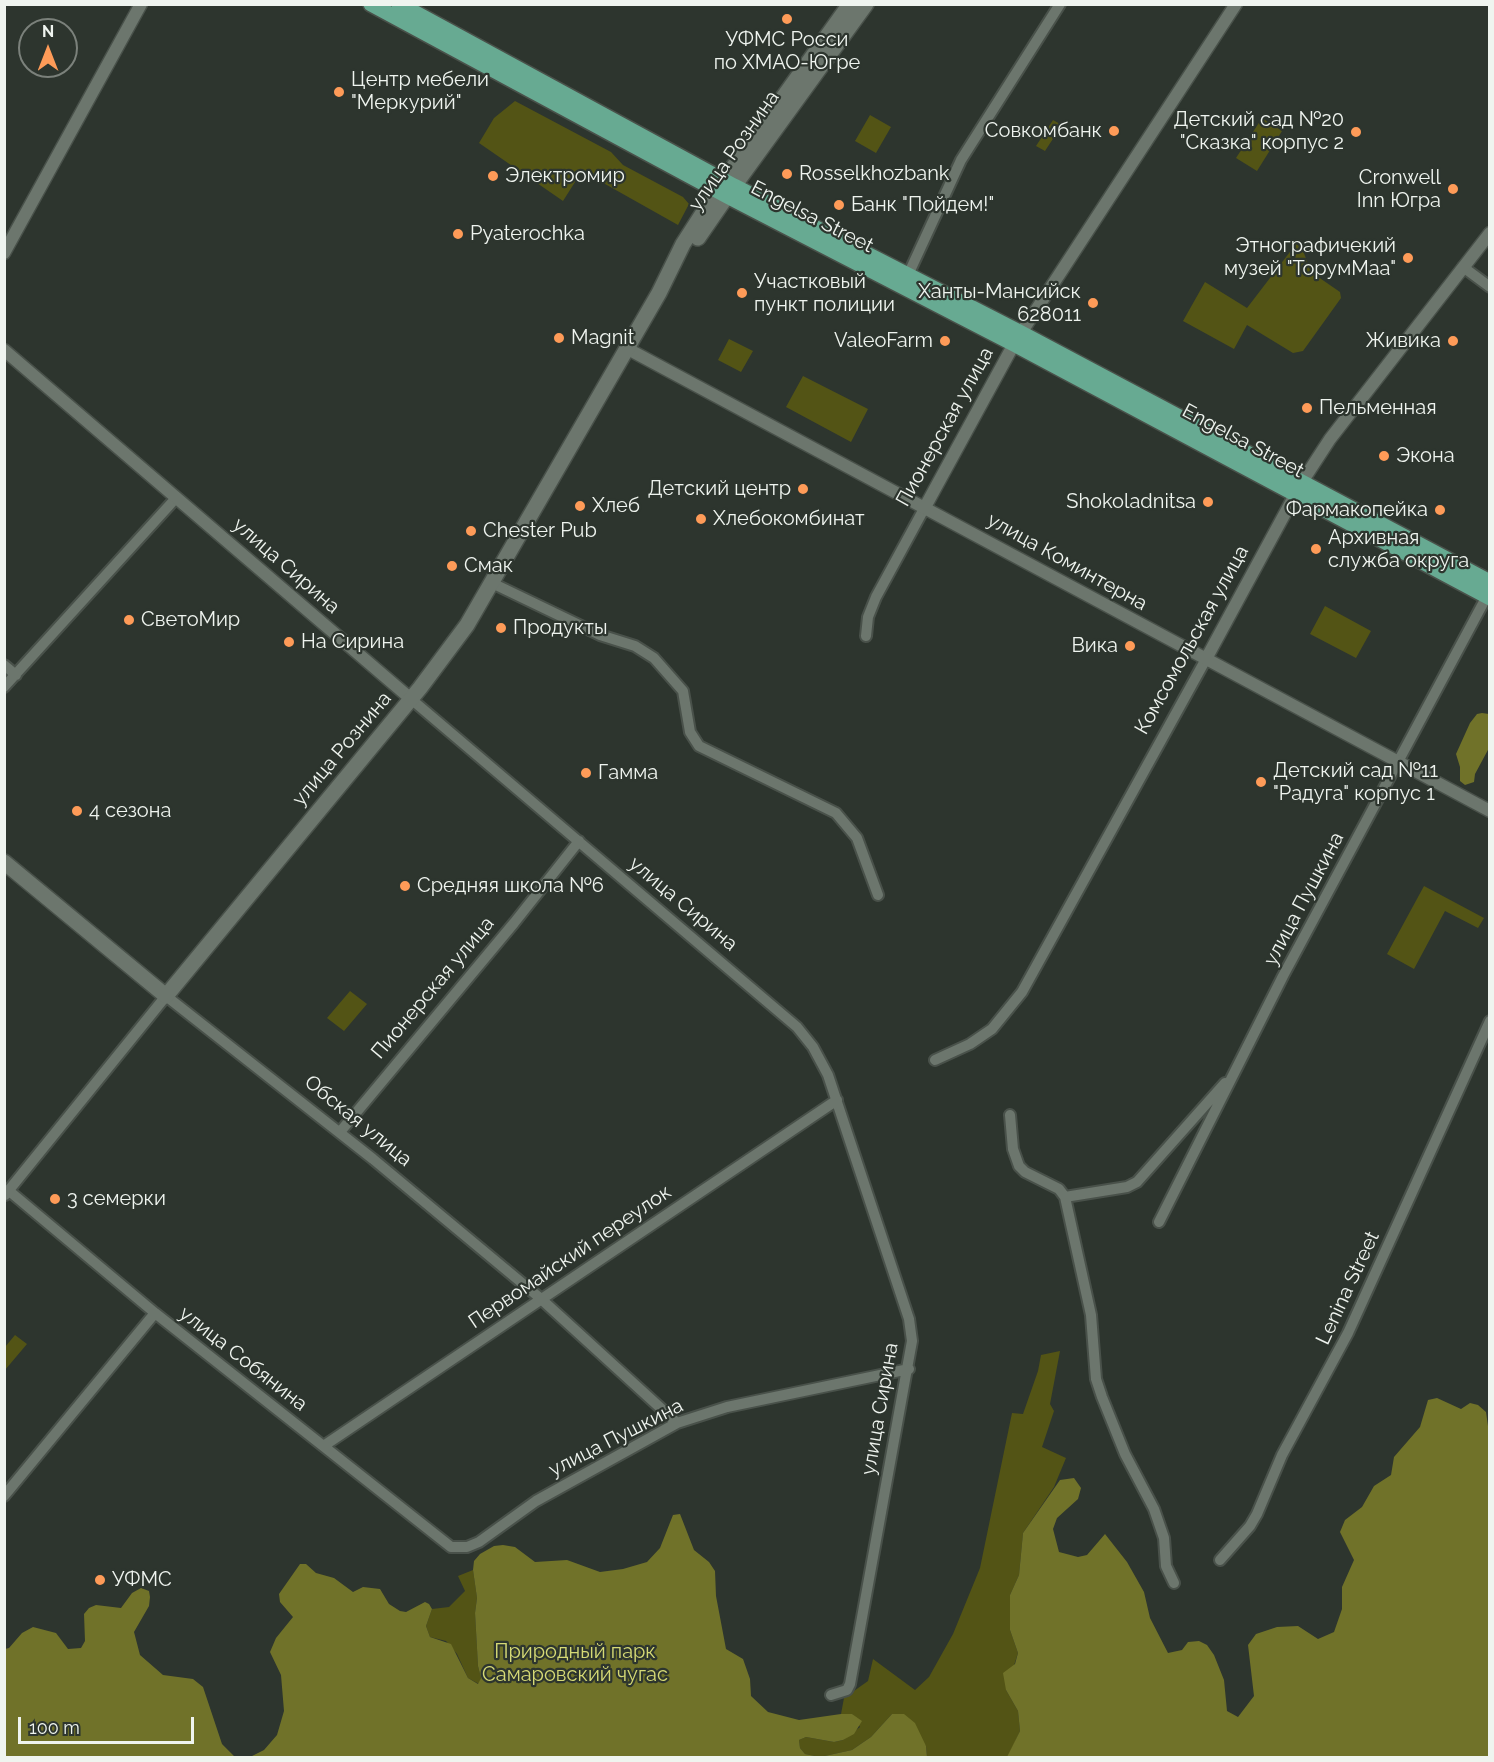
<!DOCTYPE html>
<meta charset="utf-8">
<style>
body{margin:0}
#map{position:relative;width:1494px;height:1762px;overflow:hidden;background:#2d352e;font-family:Raleway,sans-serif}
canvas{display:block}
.frame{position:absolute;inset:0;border:6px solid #eff4ef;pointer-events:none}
.north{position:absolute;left:18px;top:18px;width:60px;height:60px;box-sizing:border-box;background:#2d352e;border:2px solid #7b817b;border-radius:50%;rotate:0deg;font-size:16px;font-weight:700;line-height:24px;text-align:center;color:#eff4ef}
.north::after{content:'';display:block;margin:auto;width:21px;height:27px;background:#fe9b58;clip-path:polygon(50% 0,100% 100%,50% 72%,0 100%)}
.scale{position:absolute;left:18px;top:1717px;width:176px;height:27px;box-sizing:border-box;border:3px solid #eff4ef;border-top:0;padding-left:8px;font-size:18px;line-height:21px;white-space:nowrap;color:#eff4ef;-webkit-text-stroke:4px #2d352e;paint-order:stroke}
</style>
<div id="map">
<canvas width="1494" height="1762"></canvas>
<div class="frame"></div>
<div class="north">N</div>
<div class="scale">100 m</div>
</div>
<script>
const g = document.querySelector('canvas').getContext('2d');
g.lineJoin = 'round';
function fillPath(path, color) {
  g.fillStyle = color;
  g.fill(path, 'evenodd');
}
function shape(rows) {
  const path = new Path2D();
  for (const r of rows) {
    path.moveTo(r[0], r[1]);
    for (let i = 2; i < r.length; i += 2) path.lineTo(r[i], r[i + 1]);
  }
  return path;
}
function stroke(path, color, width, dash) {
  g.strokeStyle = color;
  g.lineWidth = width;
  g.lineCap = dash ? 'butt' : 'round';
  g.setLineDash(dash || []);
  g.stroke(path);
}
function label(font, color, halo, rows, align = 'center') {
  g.font = font + ' Raleway,sans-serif';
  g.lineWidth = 4.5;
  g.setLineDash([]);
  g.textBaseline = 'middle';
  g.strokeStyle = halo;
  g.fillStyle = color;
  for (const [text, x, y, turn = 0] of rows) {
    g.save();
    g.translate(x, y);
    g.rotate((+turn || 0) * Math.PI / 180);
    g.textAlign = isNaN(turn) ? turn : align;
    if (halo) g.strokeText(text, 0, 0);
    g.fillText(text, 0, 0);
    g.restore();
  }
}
fillPath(shape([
 [515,101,611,152,623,165,683,197,689,204,678,225,582,171,563,201,479,143,494,118],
 [870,115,891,127,876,153,855,141],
 [1262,118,1282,131,1257,171,1236,158],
 [1053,120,1062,125,1045,151,1036,146],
 [1296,244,1302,248,1311,272,1340,292,1341,298,1303,351,1293,353,1247,325,1234,349,1183,321,1205,282,1247,308],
 [729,339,753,351,741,372,718,360],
 [803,376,868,409,851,442,786,407],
 [1325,606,1371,631,1356,658,1310,634],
 [1424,886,1484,918,1478,928,1445,911,1414,969,1387,954],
 [350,991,367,1004,344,1031,327,1018],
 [15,1335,27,1344,5,1370,5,1347],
 [1060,1351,1050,1404,1054,1411,1042,1447,1066,1458,1054,1487,1023,1533,1019,1575,1010,1595,1010,1630,1018,1653,1006,1690,1018,1711,1020,1731,1009,1755,1007,1758,927,1757,926,1746,892,1714,871,1737,852,1750,820,1757,805,1754,800,1748,799,1740,806,1737,834,1742,843,1740,860,1727,852,1714,841,1714,844,1698,868,1681,873,1659,915,1690,929,1677,953,1634,980,1568,1012,1413,1023,1414,1038,1371,1041,1355],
 [473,1570,477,1598,475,1613,478,1666,481,1678,479,1684,468,1678,457,1654,446,1641,430,1637,426,1626,432,1609,449,1607,465,1591,458,1576]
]), '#535415');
fillPath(shape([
 [1482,713,1489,714,1489,748,1475,774,1474,782,1465,785,1460,781,1460,767,1456,754,1470,723,1477,714],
 [1437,1398,1461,1409,1470,1403,1478,1405,1486,1412,1489,1433,1489,1757,1007,1757,1020,1731,1018,1711,1006,1690,1003,1673,1015,1664,1018,1653,1010,1630,1010,1595,1019,1575,1023,1533,1060,1480,1074,1478,1081,1488,1078,1499,1057,1518,1053,1529,1059,1552,1078,1557,1087,1555,1105,1534,1127,1562,1144,1592,1150,1618,1168,1653,1182,1650,1188,1642,1199,1641,1207,1645,1214,1655,1224,1680,1227,1711,1238,1717,1254,1696,1248,1645,1256,1634,1277,1627,1298,1626,1318,1639,1334,1632,1342,1609,1342,1587,1354,1560,1340,1532,1345,1520,1362,1507,1374,1486,1391,1475,1394,1457,1420,1427,1428,1400],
 [680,1514,694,1550,709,1562,715,1571,716,1596,726,1649,743,1659,750,1679,751,1696,768,1712,799,1720,841,1714,852,1714,862,1721,854,1734,843,1740,834,1742,806,1737,799,1740,800,1748,805,1754,820,1757,852,1750,871,1737,892,1714,904,1714,915,1723,926,1746,927,1757,250,1757,264,1750,277,1735,284,1711,281,1675,270,1652,276,1638,293,1617,280,1602,279,1594,300,1564,306,1564,316,1573,334,1578,353,1592,363,1587,380,1589,389,1604,400,1611,406,1612,425,1602,429,1604,432,1609,426,1626,430,1637,451,1644,468,1678,478,1684,481,1678,478,1666,475,1613,477,1598,473,1570,474,1561,480,1554,494,1546,503,1545,515,1547,535,1562,567,1560,600,1572,623,1569,647,1562,660,1548,673,1515],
 [141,1588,149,1591,150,1597,149,1606,134,1632,140,1655,163,1675,193,1679,203,1687,222,1744,235,1757,5,1757,5,1649,9,1648,22,1633,33,1627,56,1633,68,1649,81,1648,85,1641,84,1614,89,1608,96,1605,121,1608,132,1593]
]), '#707229');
const minor = shape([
 [1463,267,1490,287],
 [908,275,961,160,1060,4],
 [494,584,600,635,635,646,654,658,683,691,690,732,699,746,836,813,857,838,878,895],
 [866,636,868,617,876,597,925,507],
 [4,665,16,675],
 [4,687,176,498],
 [411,699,797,1027,813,1047,828,1075,909,1319,912,1341,850,1684,847,1690,831,1695],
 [935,1060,970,1044,992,1029,1022,992,1206,659],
 [1010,1115,1013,1149,1019,1166,1025,1172,1059,1189,1065,1197,1091,1315,1096,1379,1102,1397,1125,1454,1154,1509,1164,1538,1166,1566,1174,1583],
 [340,1132,514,923,579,841],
 [8,1190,155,1313,451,1547,467,1547,479,1542,536,1501,677,1423,727,1407,909,1369],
 [5,1195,166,996,373,1159,540,1298,677,1423],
 [1065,1197,1127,1187,1137,1182,1225,1083],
 [1159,1222,1283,976,1487,596],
 [325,1445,837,1100],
 [4,1496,155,1313],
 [1220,1560,1250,1526,1257,1514,1282,1455,1348,1333,1490,1021]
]);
const tertiary = shape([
 [4,253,141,4],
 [1021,333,1236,4],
 [626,348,1490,811],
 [4,350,411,699],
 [1302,482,1330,439,1490,233],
 [925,507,1014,344],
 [1206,659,1296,493]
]);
const secondary = shape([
 [724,180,850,4],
 [734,186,866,4],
 [698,238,727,196],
 [4,862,166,996,420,688,467,625,659,293,683,244,717,191]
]);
const primary = shape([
 [371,4,727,196,1014,344,1490,598],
 [399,4,734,186,1021,333,1490,582]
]);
stroke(minor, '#49514a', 14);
stroke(tertiary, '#49514a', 15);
stroke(secondary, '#49514a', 18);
stroke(primary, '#49514a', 18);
stroke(minor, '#6c766d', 10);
stroke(tertiary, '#6c766d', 12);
stroke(secondary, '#6c766d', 15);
stroke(primary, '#67aa92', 15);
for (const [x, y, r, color] of [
 [787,19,6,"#fe9b58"],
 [339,92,6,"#fe9b58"],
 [1114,131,6,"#fe9b58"],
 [1356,132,6,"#fe9b58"],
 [787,174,6,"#fe9b58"],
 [493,176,6,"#fe9b58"],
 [1453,189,6,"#fe9b58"],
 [839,205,6,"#fe9b58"],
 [458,234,6,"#fe9b58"],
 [1408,258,6,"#fe9b58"],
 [742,293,6,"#fe9b58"],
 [1093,303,6,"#fe9b58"],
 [559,338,6,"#fe9b58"],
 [945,341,6,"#fe9b58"],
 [1453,341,6,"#fe9b58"],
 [1307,408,6,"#fe9b58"],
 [1384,456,6,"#fe9b58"],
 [803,489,6,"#fe9b58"],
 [1208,502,6,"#fe9b58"],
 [580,506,6,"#fe9b58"],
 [1440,510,6,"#fe9b58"],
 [701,519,6,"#fe9b58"],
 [471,531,6,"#fe9b58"],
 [1316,549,6,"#fe9b58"],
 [452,566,6,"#fe9b58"],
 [129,620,6,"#fe9b58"],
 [501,628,6,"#fe9b58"],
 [289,642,6,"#fe9b58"],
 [1130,646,6,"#fe9b58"],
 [586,773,6,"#fe9b58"],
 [1261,782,6,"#fe9b58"],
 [77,811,6,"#fe9b58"],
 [405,886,6,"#fe9b58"],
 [55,1199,6,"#fe9b58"],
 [100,1580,6,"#fe9b58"]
]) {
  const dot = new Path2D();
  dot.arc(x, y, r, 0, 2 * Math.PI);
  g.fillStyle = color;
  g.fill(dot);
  stroke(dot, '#2d352e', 2);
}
label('20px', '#eff4ef', '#2d352e', [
 ["УФМС Росси",787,40,"center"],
 ["по ХМАО-Югре",787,63,"center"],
 ["Центр мебели",351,80],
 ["\"Меркурий\"",351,103],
 ["Детский сад №20",1344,120,"right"],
 ["\"Сказка\" корпус 2",1344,143,"right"],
 ["Совкомбанк",1102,131,"right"],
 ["Rosselkhozbank",799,174],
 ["Электромир",505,176],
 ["Cronwell",1441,178,"right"],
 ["Inn Югра",1441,201,"right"],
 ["Банк \"Пойдем!\"",851,205],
 ["Pyaterochka",470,234],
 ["Этнографичекий",1396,246,"right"],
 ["музей \"ТорумМаа\"",1396,269,"right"],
 ["Участковый",754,282],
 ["пункт полиции",754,305],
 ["Ханты-Мансийск",1081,292,"right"],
 ["628011",1081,315,"right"],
 ["Magnit",571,338],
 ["ValeoFarm",933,341,"right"],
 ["Живика",1441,341,"right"],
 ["Пельменная",1319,408],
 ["Экона",1396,456],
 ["Детский центр",791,489,"right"],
 ["Shokoladnitsa",1196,502,"right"],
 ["Хлеб",592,506],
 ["Фармакопейка",1428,510,"right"],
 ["Хлебокомбинат",713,519],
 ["Chester Pub",483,531],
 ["Архивная",1328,538],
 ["служба округа",1328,561],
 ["Смак",464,566],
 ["СветоМир",141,620],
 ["Продукты",513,628],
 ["На Сирина",301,642],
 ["Вика",1118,646,"right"],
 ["Детский сад №11",1273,771],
 ["\"Радуга\" корпус 1",1273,794],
 ["Гамма",598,773],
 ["4 сезона",89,811],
 ["Средняя школа №6",417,886],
 ["3 семерки",67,1199],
 ["УФМС",112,1580]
], 'left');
label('20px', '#eff4ef', '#2d352e', [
 ["улица Рознина",734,151,-55],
 ["Engelsa Street",812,217,27],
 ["Пионерская улица",945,427,-61],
 ["Engelsa Street",1243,441,28],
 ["улица Коминтерна",1067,562,29],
 ["улица Сирина",286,566,41],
 ["Комсомольская улица",1192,640,-61],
 ["улица Рознина",342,749,-50],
 ["улица Пушкина",1304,899,-62],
 ["улица Сирина",683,904,40],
 ["Пионерская улица",433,988,-50],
 ["Обская улица",358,1121,39],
 ["Первомайский переулок",570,1257,-34],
 ["Lenina Street",1348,1288,-65],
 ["улица Собянина",243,1359,38],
 ["улица Сирина",880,1409,-80],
 ["улица Пушкина",616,1438,-27]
]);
label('20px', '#d6da75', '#2d352e', [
 ["Природный парк",575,1652],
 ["Самаровский чугас",575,1675]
]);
</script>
